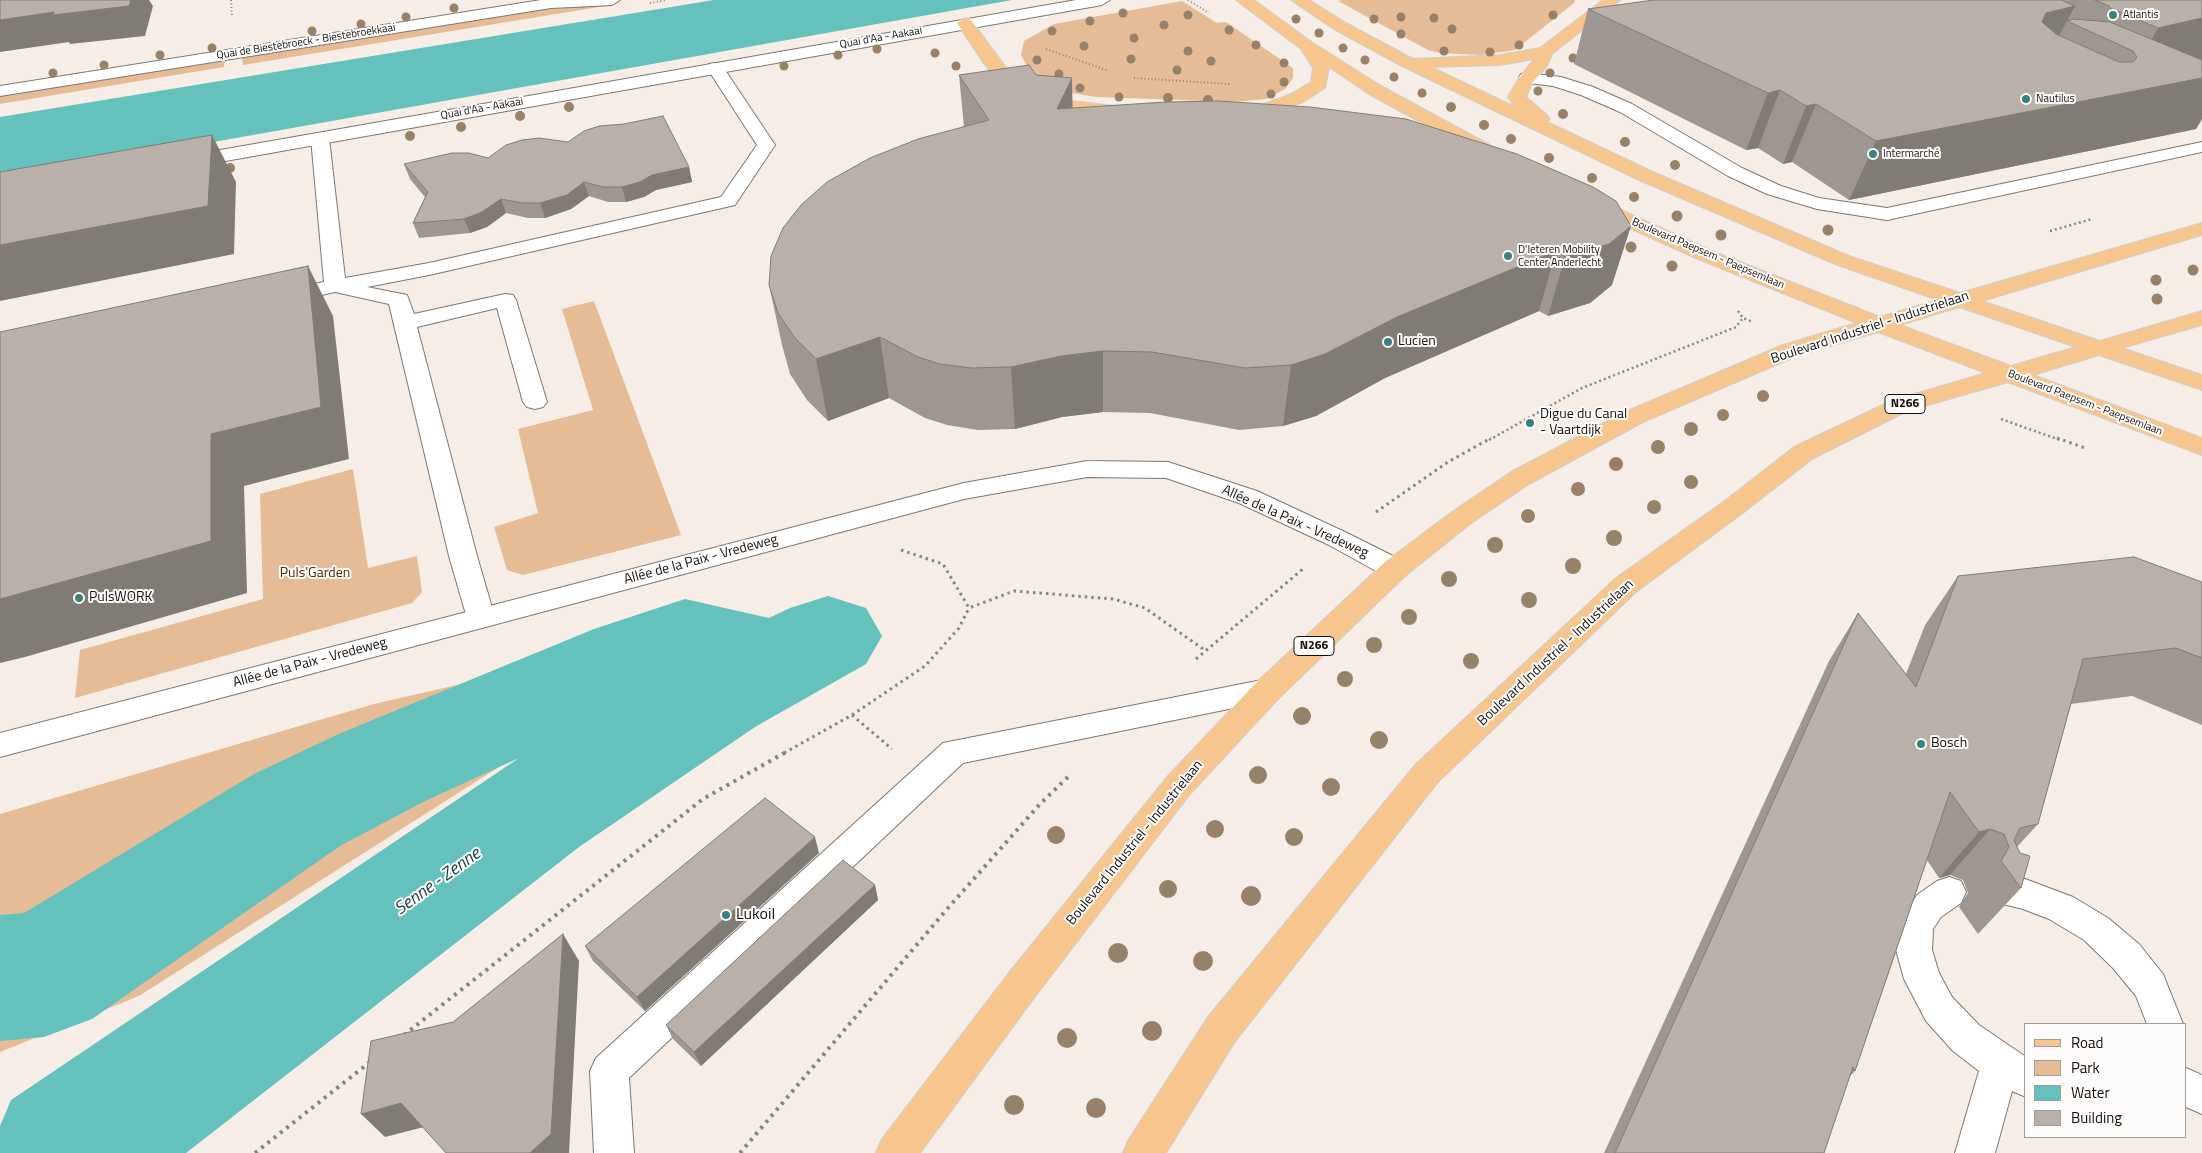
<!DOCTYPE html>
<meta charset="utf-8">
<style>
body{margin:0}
#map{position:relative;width:2202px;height:1153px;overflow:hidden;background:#f6eee6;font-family:"Titillium Web",sans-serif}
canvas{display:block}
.legend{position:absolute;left:2024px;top:1023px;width:162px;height:115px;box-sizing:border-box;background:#fefcfb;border:1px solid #a09d9c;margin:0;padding:6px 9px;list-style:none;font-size:15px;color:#120f0d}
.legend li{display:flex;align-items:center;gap:10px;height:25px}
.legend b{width:25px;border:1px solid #a09d9c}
</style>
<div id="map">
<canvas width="2202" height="1153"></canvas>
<ul class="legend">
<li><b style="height:6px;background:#f7c58e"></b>Road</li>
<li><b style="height:14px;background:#e5bc96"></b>Park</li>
<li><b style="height:14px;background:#64c1bb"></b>Water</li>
<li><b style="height:14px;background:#b8b0a9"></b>Building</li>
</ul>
</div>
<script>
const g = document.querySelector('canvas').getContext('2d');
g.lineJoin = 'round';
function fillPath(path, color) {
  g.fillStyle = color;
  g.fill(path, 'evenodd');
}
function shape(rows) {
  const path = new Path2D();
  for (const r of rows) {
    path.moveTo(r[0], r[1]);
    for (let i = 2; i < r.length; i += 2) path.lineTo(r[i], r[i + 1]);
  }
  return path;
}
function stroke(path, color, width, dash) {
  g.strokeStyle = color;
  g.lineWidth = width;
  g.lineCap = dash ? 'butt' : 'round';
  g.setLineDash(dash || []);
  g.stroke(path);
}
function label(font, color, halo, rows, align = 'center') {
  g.font = font + ' "Titillium Web",sans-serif';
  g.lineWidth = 4;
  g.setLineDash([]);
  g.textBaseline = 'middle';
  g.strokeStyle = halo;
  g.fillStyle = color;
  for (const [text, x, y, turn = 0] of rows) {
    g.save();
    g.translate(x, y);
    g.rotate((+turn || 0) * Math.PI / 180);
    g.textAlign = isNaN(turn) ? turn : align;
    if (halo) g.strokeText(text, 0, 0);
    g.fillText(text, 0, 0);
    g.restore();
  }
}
fillPath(shape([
 [1342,0,1575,0,1574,3,1515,50,1481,55,1440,53,1428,50,1338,1],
 [1182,1,1217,23,1226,22,1293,68,1293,78,1285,89,1266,99,1234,102,1097,97,1064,92,1049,87,1028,68,1021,55,1024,41,1054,24],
 [625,3,618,4,243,65,242,57,503,15,564,7],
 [225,60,224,67,0,104,0,94],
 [594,301,681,535,523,575,507,570,494,527,538,513,518,429,593,410,562,309],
 [353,469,368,568,417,556,422,592,412,603,75,698,80,650,263,599,260,494],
 [631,645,642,676,139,996,0,1052,0,814,374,704]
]), '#e5bc96');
fillPath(shape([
 [714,0,1012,0,0,180,0,117]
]), '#64c1bb');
fillPath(shape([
 [828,596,866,608,882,636,866,664,755,727,579,847,186,1153,0,1153,0,1126,11,1100,519,758,425,801,340,846,92,1019,44,1037,0,1041,0,915,24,913,254,774,341,733,594,629,685,599,769,618,790,608,828,596]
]), '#64c1bb');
const lane = shape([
 [715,63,721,64,775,145,735,205,429,275,367,287,407,295,414,314,505,294,513,295,516,300,547,402,543,407,535,409,527,407,523,402,497,308,417,327,477,556,495,618,491,625,481,628,471,625,467,618,449,556,389,304,335,292,317,296,309,295,306,290,309,285,324,282,311,138,314,134,320,133,326,134,329,138,345,278,429,263,721,197,757,145,707,68,709,64,715,63],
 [2202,142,2202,152,1887,220,1880,218,1877,214,1880,210,1887,208,2202,142],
 [1267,679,1278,683,1282,691,1278,699,963,763,629,1078,634,1153,594,1153,590,1071,596,1058,943,743,1267,679],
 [1991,872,2025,879,2073,897,2108,918,2139,944,2163,974,2183,1024,2147,1024,2136,996,2113,968,2084,940,2049,919,2023,909,1979,898,1974,887,1979,876,1991,872],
 [1949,877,1961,881,1966,892,1961,903,1941,917,1933,929,1932,950,1939,973,1952,997,1979,1025,2026,1057,2026,1097,2012,1091,1995,1153,1955,1153,1979,1071,1953,1051,1926,1021,1904,979,1896,950,1898,925,1917,895,1937,881,1949,877],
 [2186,1068,2202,1075,2202,1114,2186,1107,2186,1068]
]);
const street = shape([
 [541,0,620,0,612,5,551,8,0,96,0,86,541,0],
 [1076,0,1110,0,1102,5,186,168,179,166,177,162,179,158,186,156,1076,0],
 [1527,73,1561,77,1593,87,1632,104,1742,168,1781,186,1819,198,1887,208,1894,210,1897,214,1894,218,1887,220,1817,209,1767,194,1728,176,1620,112,1581,95,1553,86,1521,82,1519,78,1521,74,1527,73],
 [1087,461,1168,462,1257,491,1347,533,1405,562,1409,569,1405,576,1395,579,1385,576,1329,545,1239,503,1166,478,1087,477,964,499,0,757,0,733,964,483,1087,461]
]);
const primary = shape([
 [1236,0,1254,0,1313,43,1381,86,1497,149,1500,153,1497,157,1485,157,1369,94,1329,67,1325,88,1303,102,1258,119,1246,119,1243,115,1246,111,1291,94,1311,82,1313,68,1301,49,1236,0],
 [1291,0,1309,0,1346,23,1413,59,1500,55,1540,48,1603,0,1620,0,1552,54,1547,66,1532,83,1526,97,1547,115,1550,119,1547,122,1653,172,1849,256,1960,293,2202,223,2202,235,1982,301,2100,341,2202,311,2202,325,2122,348,2202,375,2202,390,2099,355,2033,375,2202,438,2202,455,2008,382,1907,411,1812,459,1744,512,1636,592,1438,782,1234,1043,1166,1153,1123,1153,1129,1139,1208,1017,1416,764,1616,578,1726,500,1794,447,1891,401,1986,373,1878,332,1799,355,1643,422,1529,484,1470,524,1405,576,1278,699,1190,794,1034,998,920,1153,876,1153,882,1139,1008,974,1168,776,1256,683,1385,562,1452,512,1511,472,1625,412,1783,345,1857,323,1698,259,1587,209,1584,205,1587,201,1601,201,1712,251,1880,317,1938,300,1835,264,1639,180,1402,66,1334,29,1291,0],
 [1534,59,1517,81,1508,97,1515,107,1431,67,1500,65,1534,59],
 [1959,307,2076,347,2011,366,1900,325,1959,307],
 [965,18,971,20,1010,73,1032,89,1063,100,1115,106,1121,107,1124,111,1121,115,1115,116,1060,110,1020,97,998,81,983,62,957,23,965,18]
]);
stroke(lane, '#7e7670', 2);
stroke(street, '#7e7670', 2);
stroke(primary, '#d0cfcf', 2);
stroke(shape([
 [231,0,232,17],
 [1188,0,1209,13],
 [650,3,667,0],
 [1046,49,1109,71],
 [1134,78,1230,84]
]), '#89847e', 2, [1, 2.5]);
stroke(shape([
 [2050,231,2092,219],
 [1738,311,1743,318,1753,322],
 [2001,419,2060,440],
 [1489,440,1582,388,1736,327,1743,318]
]), '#89847e', 2.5, [2, 3]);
stroke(shape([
 [2057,438,2085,448],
 [1376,512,1448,462,1491,438],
 [901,550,943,564,969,608,1014,591,1113,599,1145,608,1206,651],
 [1196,659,1304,568],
 [852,715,892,749],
 [784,753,852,715,925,666,959,628,969,608]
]), '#89847e', 3, [2.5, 4]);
stroke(shape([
 [404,1035,703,799,786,752],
 [255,1153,370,1062],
 [740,1153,948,908,1040,804,1070,775]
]), '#89847e', 4, [3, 5]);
fillPath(lane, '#fff');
fillPath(street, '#fff');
fillPath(primary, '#f7c58e');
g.fillStyle = '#978168';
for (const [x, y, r] of [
 [454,8,4.5],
 [1123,13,4.5],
 [1188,15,4.5],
 [1553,15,4.5],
 [406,17,4.5],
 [1401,17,4.5],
 [1434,18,4.5],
 [1296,19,4.5],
 [1374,19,4.5],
 [1090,21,4.5],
 [361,24,4.5],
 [1164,25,4.5],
 [1452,29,4.5],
 [1229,30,4.5],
 [312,31,4.5],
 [1052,31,4.5],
 [1319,33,4.5],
 [1401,34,4.5],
 [1134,38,4.5],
 [1256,45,4.5],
 [1519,45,4.5],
 [1084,46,4.5],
 [212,48,4.5],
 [1343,48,4.5],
 [877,49,4.5],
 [1188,51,4.5],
 [1444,51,4.5],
 [1490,52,4.5],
 [935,53,4.5],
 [160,55,4.5],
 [838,55,4.5],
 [1573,58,4.5],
 [1131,59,4.5],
 [1037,60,4.5],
 [1365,60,4.5],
 [1211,61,4.5],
 [1284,63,4.5],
 [104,65,4.5],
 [784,66,4.5],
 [956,66,4.5],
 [1177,70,4.5],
 [53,73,4.5],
 [1550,73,4.5],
 [1059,74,4.5],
 [1394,77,4.5],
 [1284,82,4.5],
 [1080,88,4.5],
 [1538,91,4.5],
 [1422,93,4.5],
 [1271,94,4.5],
 [1119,97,4.5],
 [1168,98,5],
 [1208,100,5],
 [569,107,5],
 [1451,107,5],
 [1563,114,5],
 [520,116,5],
 [1484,125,5],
 [461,127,5],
 [410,136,5],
 [1511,139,5],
 [1625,142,5],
 [1549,158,5],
 [1675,165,5],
 [230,168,5],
 [1592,178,5],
 [1634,197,5],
 [1677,216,5.5],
 [1828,230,5.5],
 [1721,235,5.5],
 [1631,247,5.5],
 [1672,266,5.5],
 [2193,270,5.5],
 [2156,280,5.5],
 [2157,299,5.5],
 [1763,396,6],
 [1723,415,6],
 [1691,429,7],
 [1658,447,7],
 [1616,464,7],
 [1691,482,7],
 [1578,489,7],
 [1654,507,7],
 [1528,516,7],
 [1614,538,8],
 [1495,545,8],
 [1573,566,8],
 [1449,579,8],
 [1529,600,8],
 [1409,617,8],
 [1374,645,8],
 [1471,661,8],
 [1345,679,8],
 [1302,716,9],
 [1379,740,9],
 [1258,775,9],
 [1331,787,9],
 [1215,829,9],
 [1056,835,9],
 [1294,837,9],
 [1168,889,9],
 [1251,896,10],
 [1118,953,10],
 [1203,961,10],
 [1152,1031,10],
 [1067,1038,10],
 [1014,1105,10],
 [1096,1108,10]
]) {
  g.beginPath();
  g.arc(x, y, r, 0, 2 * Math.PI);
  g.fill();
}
fillPath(shape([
 [1654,0,2202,0,2202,119,2196,129,1849,200,1792,162,1783,164,1758,148,1746,150,1574,64,1588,9],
 [959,75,1036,75,1073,108,1406,119,1612,285,1590,303,1548,316,1539,311,1385,378,1316,416,1283,426,1239,430,1150,413,1103,412,1062,417,1015,429,978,430,947,425,925,418,889,398,828,421,807,400,790,374,782,345,769,285,964,127],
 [488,158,689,167,692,182,656,190,644,197,626,202,608,202,589,196,571,209,545,218,528,218,506,213,487,227,470,233,419,238,413,223,425,197,410,179,404,164],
 [1958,576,2202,582,2202,725,2132,696,2071,704,2038,824,2017,847,2021,888,1978,934,1959,907,1968,893,1963,880,1950,875,1939,878,1927,860,1855,1071,1850,1076,1824,1153,1604,1153,1829,661,1858,613,1906,674,1925,625],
 [819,853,645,1011,593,961,585,946],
 [875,885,878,900,701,1066,673,1039,666,1025]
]), '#9e9791');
fillPath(shape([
 [131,0,149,0,153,6,145,36,70,44,69,42,0,52,0,20],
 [2075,6,2046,60,2018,67,2046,13],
 [2202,18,2202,65,2127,83,2158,28],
 [1072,78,1073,132,1057,109],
 [2202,78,2202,119,2196,129,1849,200,1876,141],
 [1780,90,1758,148,1746,150,1768,93],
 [1816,104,1792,162,1783,164,1806,106],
 [212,135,236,182,234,254,0,301,0,245],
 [689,167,692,182,656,190,644,197,626,202,622,187,652,175],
 [584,182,589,196,571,209,545,218,540,203],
 [501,199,506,213,487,227,470,233,464,219],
 [1631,226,1612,285,1590,303,1548,316,1565,257],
 [1556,251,1539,311,1385,378,1316,416,1283,426,1291,365,1397,317],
 [308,266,333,316,349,459,244,486,247,593,25,657,0,663,0,599,211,434],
 [880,337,889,398,828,421,816,359],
 [1103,351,1103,412,1062,417,1015,429,1011,367,1061,356],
 [1990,829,1950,875,1939,878,1979,832],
 [815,837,819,853,645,1011,637,997],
 [875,885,878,900,701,1066,694,1052],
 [563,934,579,961,569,1153,530,1153],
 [401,1103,424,1127,385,1137,361,1114]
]), '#817b76');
const building = shape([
 [0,0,131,0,129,6,53,15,54,12,0,20,0,0],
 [1654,0,2061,0,2075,6,2046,13,2042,22,2056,34,2119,62,2133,62,2137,57,2133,51,2067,21,2074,19,2110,22,2202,60,2202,78,1876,141,1816,104,1806,106,1780,90,1768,93,1588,9,1654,0],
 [2095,0,2202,0,2202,18,2158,28,2112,9,2109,6,2095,0],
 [1029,65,1036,75,1072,78,1057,109,1166,102,1218,101,1310,107,1406,119,1517,154,1593,187,1616,201,1631,226,1609,244,1565,257,1556,251,1397,317,1325,354,1291,365,1245,368,1152,352,1103,351,1061,356,1011,367,972,368,940,364,918,357,880,337,816,359,795,338,778,313,769,285,771,256,783,228,801,205,827,182,870,158,918,139,989,120,959,75,1029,65],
 [663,116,689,167,652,175,640,182,622,187,603,187,584,182,567,195,540,203,522,203,501,199,482,212,464,219,413,223,428,192,404,164,452,153,469,153,488,158,506,145,522,140,539,138,568,142,584,131,599,126,624,124,663,116],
 [212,135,208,206,0,245,0,172,212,135],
 [308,266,321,407,211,434,211,541,0,599,0,332,308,266],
 [2134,557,2202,582,2202,658,2176,648,2083,659,2038,824,2020,828,2014,840,2020,853,2030,856,2021,888,2001,861,2009,847,2004,834,1990,829,1979,832,1950,792,1855,1071,1853,1067,1824,1153,1615,1153,1858,613,1916,687,1958,576,2134,557],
 [765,798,815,837,637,997,585,946,765,798],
 [843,860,875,885,694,1052,666,1025,843,860],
 [563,934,551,1134,530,1153,446,1153,401,1103,361,1114,371,1041,453,1022,563,934]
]);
fillPath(building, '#b8b0a9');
stroke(building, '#817b76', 1);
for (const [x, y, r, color] of [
 [2113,15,5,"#3a817d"],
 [2026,99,5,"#3a817d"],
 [1873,154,5,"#3a817d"],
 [1508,256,5,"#3a817d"],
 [1388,342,5,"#3a817d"],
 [1530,423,5,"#3a817d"],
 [79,598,5,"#3a817d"],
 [1921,744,5,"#3a817d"],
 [726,915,5,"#3a817d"]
]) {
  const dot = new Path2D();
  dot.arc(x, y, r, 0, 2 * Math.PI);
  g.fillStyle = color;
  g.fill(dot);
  stroke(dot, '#fefcfb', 2);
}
label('11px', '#120f0d', '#fefcfb', [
 ["Atlantis",2123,15],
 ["Nautilus",2036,99],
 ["Intermarché",1883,154],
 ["D'Ieteren Mobility",1518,250],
 ["Center Anderlecht",1518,263]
], 'left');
label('11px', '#120f0d', '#fefcfb', [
 ["Quai d'Aa - Aakaai",881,38,-10],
 ["Quai de Biestebroeck - Biestebroekkaai",306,42,-9],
 ["Quai d'Aa - Aakaai",482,109,-10],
 ["Boulevard Paepsem - Paepsemlaan",1708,254,23],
 ["Boulevard Paepsem - Paepsemlaan",2085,403,21]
]);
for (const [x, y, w] of [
 [1905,404,40],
 [1314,646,40]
]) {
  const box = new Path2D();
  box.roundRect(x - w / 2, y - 9.5, w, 19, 4);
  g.fillStyle = '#fefcfb';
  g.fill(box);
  stroke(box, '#120f0d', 1);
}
label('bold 12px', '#120f0d', null, [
 ["N266",1905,404],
 ["N266",1314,646]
]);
label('14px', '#120f0d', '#fefcfb', [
 ["Boulevard Industriel - Industrielaan",1870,328,-18],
 ["Allée de la Paix - Vredeweg",1295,522,24],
 ["Allée de la Paix - Vredeweg",701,560,-15],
 ["Boulevard Industriel - Industrielaan",1556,653,-43],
 ["Allée de la Paix - Vredeweg",310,663,-15],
 ["Boulevard Industriel - Industrielaan",1135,843,-51]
]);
label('14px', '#120f0d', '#fefcfb', [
 ["Lucien",1398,342],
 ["Digue du Canal",1540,415],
 ["- Vaartdijk",1540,431],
 ["PulsWORK",89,598],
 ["Bosch",1931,744]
], 'left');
label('14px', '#4a2800', '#fefcfb', [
 ["Puls'Garden",315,574]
]);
label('16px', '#120f0d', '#fefcfb', [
 ["Lukoil",736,915]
], 'left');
label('italic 18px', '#133f3d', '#fefcfb', [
 ["Senne - Zenne",438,882,-36]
]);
</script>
